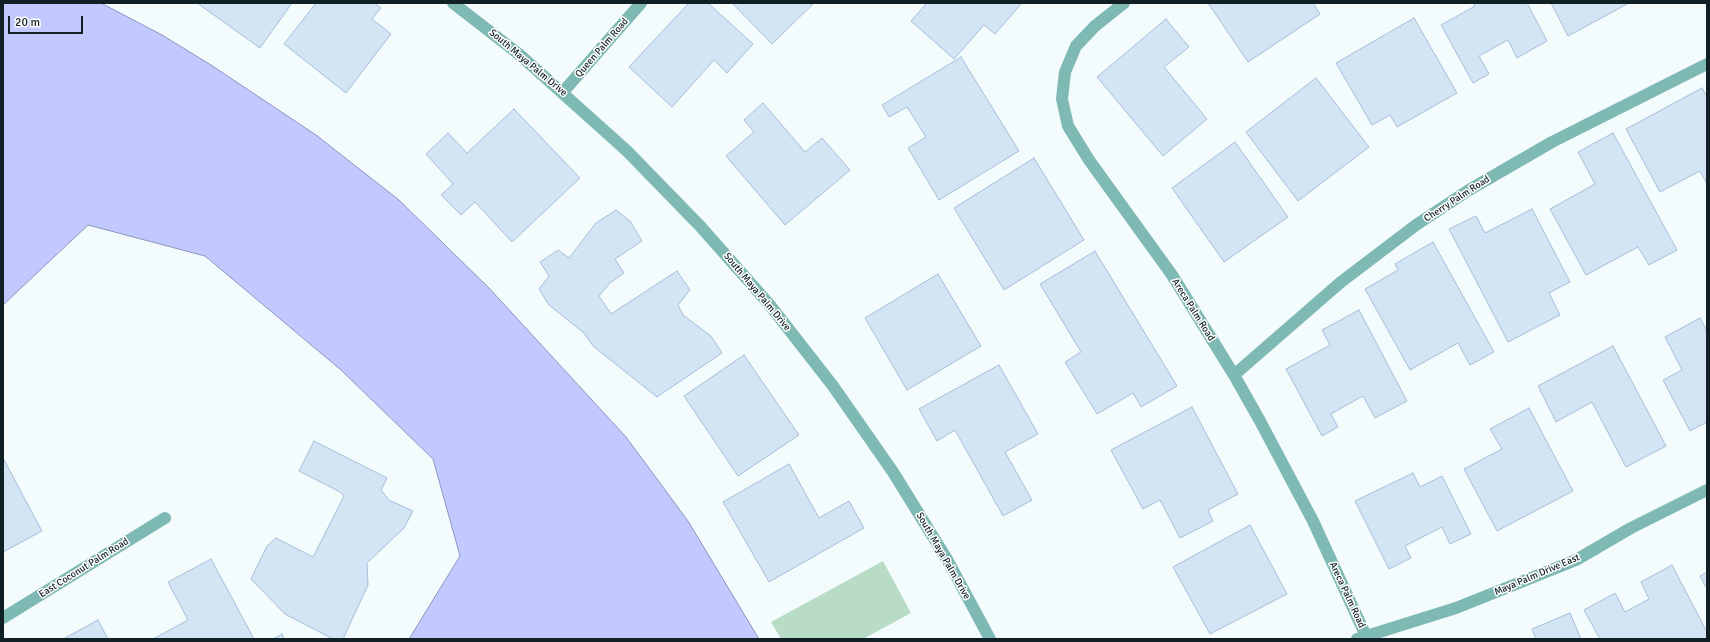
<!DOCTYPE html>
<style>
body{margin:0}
#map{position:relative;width:1710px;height:642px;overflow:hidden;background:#f3fbfd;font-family:Signika,sans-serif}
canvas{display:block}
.frame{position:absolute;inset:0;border:4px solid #112025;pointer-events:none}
.scale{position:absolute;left:8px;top:16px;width:75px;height:18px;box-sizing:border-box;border:2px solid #112025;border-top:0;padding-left:5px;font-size:12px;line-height:14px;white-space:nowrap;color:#112025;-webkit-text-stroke:3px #fff;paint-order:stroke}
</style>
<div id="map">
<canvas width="1710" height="642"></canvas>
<div class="frame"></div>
<div class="scale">20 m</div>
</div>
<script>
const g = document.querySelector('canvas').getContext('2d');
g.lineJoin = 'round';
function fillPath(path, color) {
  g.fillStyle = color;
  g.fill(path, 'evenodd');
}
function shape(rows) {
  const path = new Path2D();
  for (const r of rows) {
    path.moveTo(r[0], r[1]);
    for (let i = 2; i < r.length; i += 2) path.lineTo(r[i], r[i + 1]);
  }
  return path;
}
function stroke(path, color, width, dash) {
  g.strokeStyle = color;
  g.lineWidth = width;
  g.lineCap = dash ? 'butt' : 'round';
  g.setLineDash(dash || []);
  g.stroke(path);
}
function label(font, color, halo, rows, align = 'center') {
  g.font = font + ' Signika,sans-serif';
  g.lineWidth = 3;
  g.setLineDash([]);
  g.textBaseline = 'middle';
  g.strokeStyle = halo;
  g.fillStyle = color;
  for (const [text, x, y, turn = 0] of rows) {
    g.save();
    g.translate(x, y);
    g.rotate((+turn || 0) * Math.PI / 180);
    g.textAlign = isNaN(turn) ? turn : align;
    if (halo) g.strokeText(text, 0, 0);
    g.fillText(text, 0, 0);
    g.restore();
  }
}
fillPath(shape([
 [883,561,911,613,863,639,781,639,771,622]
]), '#b9dcc7');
const water = shape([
 [3,3,101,3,162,35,211,65,316,135,399,200,489,288,626,437,688,521,759,639,409,639,460,556,433,459,341,370,205,256,88,225,3,305,3,3]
]);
fillPath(water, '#c1c9fe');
stroke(water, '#8c96bd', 1);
const building = shape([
 [197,3,292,3,260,48,197,3],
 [316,3,374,3,381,8,372,19,391,34,346,93,284,44,316,3],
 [689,3,708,3,753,44,727,73,714,60,672,107,629,67,689,3],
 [732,3,814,3,772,44,732,3],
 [927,3,1022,3,995,34,984,25,954,59,911,21,927,3],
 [1208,3,1313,3,1320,14,1248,62,1208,3],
 [1473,3,1527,3,1547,41,1517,58,1508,40,1479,56,1489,74,1473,83,1441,25,1475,6,1473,3],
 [1551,3,1629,3,1568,36,1551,3],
 [1414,18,1457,93,1397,127,1390,115,1372,125,1336,63,1414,18],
 [1166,19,1189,47,1164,67,1207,119,1163,156,1097,77,1166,19],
 [961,57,1019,151,939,200,908,148,926,137,907,107,889,117,882,105,961,57],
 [1316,78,1369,147,1298,201,1246,132,1316,78],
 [1702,88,1707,97,1707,184,1700,171,1660,192,1626,129,1702,88],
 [763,103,805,152,822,138,850,170,785,225,726,156,754,132,744,120,763,103],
 [514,109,580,178,512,242,475,202,461,215,441,195,453,184,426,154,448,133,467,153,514,109],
 [1613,133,1677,250,1649,265,1638,247,1586,275,1550,209,1595,184,1578,152,1613,133],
 [1235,142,1288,217,1224,262,1172,188,1235,142],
 [1034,158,1084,240,1004,290,954,208,1034,158],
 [1532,209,1570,282,1549,293,1560,315,1508,342,1449,229,1476,216,1485,233,1532,209],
 [616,210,630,221,642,241,615,259,624,273,610,283,599,296,611,314,677,271,690,290,678,305,683,315,711,336,722,353,657,397,593,346,584,333,549,305,539,289,549,276,540,262,558,250,569,258,596,223,616,210],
 [1433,242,1494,352,1470,365,1458,343,1410,370,1365,289,1398,270,1395,264,1433,242],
 [1095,251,1177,386,1141,407,1133,393,1097,414,1065,362,1081,352,1040,284,1095,251],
 [938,274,981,346,907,390,865,318,938,274],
 [1359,310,1407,401,1375,418,1363,396,1331,414,1338,427,1322,436,1286,369,1330,345,1322,330,1359,310],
 [1700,318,1707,331,1707,422,1690,431,1663,380,1682,370,1665,337,1700,318],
 [1613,346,1666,446,1626,467,1592,402,1556,422,1538,386,1613,346],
 [744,355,799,435,738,476,684,396,744,355],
 [999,365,1038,434,1005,452,1032,500,1003,516,955,430,937,441,919,409,999,365],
 [1192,407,1238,494,1208,510,1213,521,1180,538,1160,500,1143,509,1111,450,1192,407],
 [1529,408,1573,491,1497,531,1464,469,1502,449,1490,429,1529,408],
 [314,441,387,478,381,490,389,500,413,511,404,528,367,563,368,585,343,639,333,639,285,614,251,579,267,546,276,538,313,557,344,496,340,492,299,471,314,441],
 [3,458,42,531,3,552,3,458],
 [789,464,819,518,849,501,864,528,769,582,723,502,789,464],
 [1413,473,1420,487,1442,476,1471,534,1450,544,1442,527,1405,546,1411,558,1389,569,1355,501,1413,473],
 [1250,525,1287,594,1210,634,1173,567,1250,525],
 [211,559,254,639,153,639,188,620,168,582,211,559],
 [1672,565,1707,632,1707,639,1600,639,1584,610,1615,593,1625,612,1649,599,1641,582,1672,565],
 [1707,572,1707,589,1700,576,1707,572],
 [1570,613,1581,639,1536,639,1532,629,1570,613],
 [98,620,108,639,66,639,65,638,98,620],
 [282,634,284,639,273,639,282,634]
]);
fillPath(building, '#d3e4f5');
stroke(building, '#a5bed8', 1);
stroke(shape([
 [453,3,520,55,627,151,700,226,769,304,833,386,893,472,948,561,990,639],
 [1124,3,1095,26,1076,46,1065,72,1062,99,1068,126,1089,160,1172,275,1234,375,1260,421,1313,521,1366,636],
 [563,92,641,3],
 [1234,375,1341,282,1416,225,1469,190,1552,142,1707,64],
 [3,618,165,518],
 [1357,639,1456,608,1576,560,1631,528,1707,490]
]), '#7fb9b4', 12);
label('10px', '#112025', '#fff', [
 ["Queen Palm Road",602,48,-49],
 ["South Maya Palm Drive",528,63,40],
 ["Cherry Palm Road",1457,199,-33],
 ["South Maya Palm Drive",757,292,50],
 ["Areca Palm Road",1193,310,58],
 ["South Maya Palm Drive",943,556,60],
 ["East Coconut Palm Road",84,568,-32],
 ["Maya Palm Drive East",1537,575,-23],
 ["Areca Palm Road",1347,595,65]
]);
</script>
